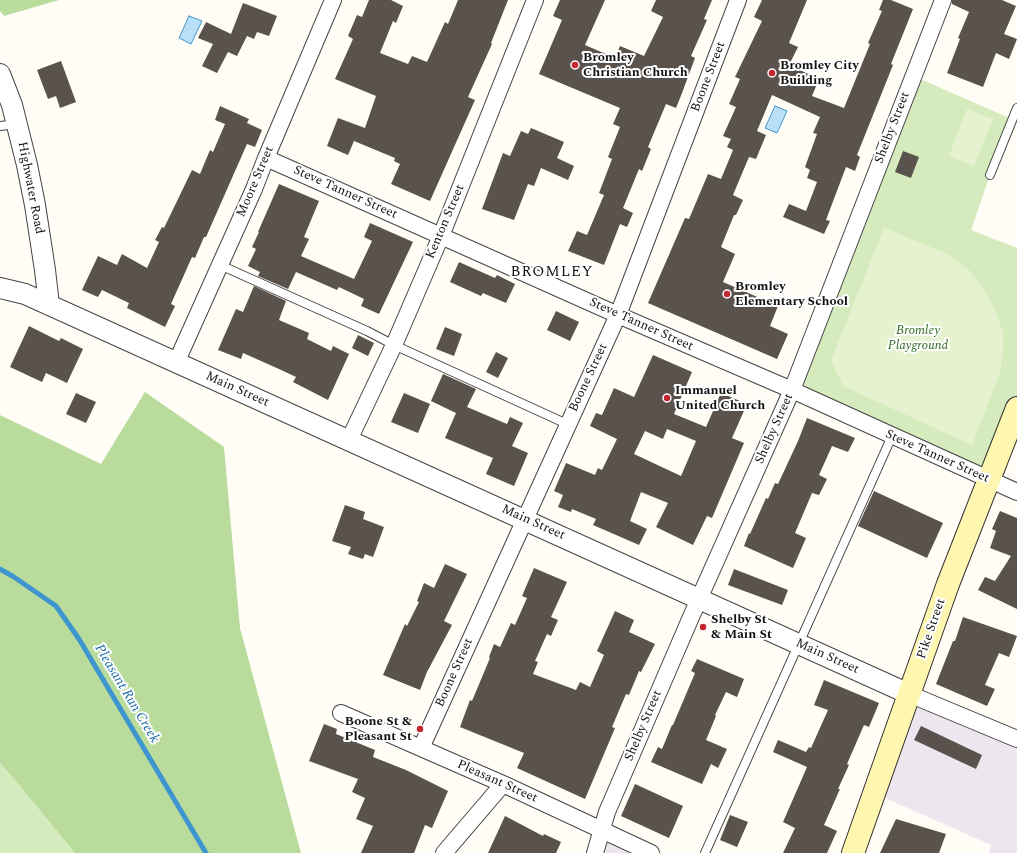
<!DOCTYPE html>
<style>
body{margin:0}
canvas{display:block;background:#fffdf5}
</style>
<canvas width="1017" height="853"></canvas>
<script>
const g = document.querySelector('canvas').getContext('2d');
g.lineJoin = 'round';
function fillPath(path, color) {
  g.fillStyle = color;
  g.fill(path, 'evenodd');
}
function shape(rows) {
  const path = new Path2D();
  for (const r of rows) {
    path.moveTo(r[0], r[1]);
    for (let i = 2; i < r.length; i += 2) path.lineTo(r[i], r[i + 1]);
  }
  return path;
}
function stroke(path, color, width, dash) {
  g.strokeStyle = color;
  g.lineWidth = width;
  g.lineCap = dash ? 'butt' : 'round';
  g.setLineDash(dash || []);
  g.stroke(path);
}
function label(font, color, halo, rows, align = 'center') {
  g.font = font + ' Spectral,serif';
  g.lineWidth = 4;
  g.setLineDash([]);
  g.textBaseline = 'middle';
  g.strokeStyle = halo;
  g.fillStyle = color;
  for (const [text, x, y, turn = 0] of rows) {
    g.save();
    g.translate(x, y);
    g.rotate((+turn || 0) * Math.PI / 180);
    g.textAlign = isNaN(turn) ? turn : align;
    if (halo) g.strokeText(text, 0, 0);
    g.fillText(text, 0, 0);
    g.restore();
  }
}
fillPath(shape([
 [909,694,1017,739,1017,853,989,853,991,845,874,793],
 [601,829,651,853,595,853]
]), '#eee6ef');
fillPath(shape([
 [913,76,1012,119,990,175,971,230,1017,248,1017,408,989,480,792,390],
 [0,763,19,785,75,853,0,853]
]), '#d5ebbd');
fillPath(shape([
 [0,0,59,0,4,16,0,11],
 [145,392,224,447,240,628,301,853,75,853,19,785,0,763,0,415,101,464]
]), '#b9dc9c');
fillPath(shape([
 [967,109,993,119,974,166,949,156],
 [884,228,948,254,968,269,981,285,995,309,1003,332,1003,352,1000,373,972,445,843,386,831,360]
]), '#e6f2cf');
const water = shape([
 [189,16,202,21,191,44,179,38,189,16],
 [775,106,787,111,777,133,765,128,775,106]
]);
fillPath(water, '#b9e0f7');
stroke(water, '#3f96cf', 1);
stroke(shape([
 [0,569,14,577,56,606,79,639,206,853]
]), '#3f96cf', 5);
fillPath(shape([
 [369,0,391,0,403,6,396,23,393,21,380,53,408,64,412,56,427,62,445,22,448,24,458,0,508,0,491,43,492,44,468,97,475,100,430,201,391,184,400,164,394,161,395,158,354,141,348,155,327,146,338,118,365,128,376,96,335,79,353,39,348,36,357,15,362,17],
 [560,0,605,0,585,45,615,58,620,46,644,56,663,17,651,11,656,0,712,0,704,19,707,20,691,56,695,58,682,93,676,108,666,104,648,147,651,149,642,171,639,169,623,208,633,213,627,227,620,224,604,265,568,251,577,231,587,235,604,195,599,193,612,159,608,157,620,127,613,124,620,108,539,74,562,20,553,16],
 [762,0,807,0,789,43,798,47,789,65,819,79,812,96,844,108,870,44,868,43,882,11,879,10,883,0,891,0,913,9,891,64,893,65,857,155,860,157,855,171,846,167,826,220,830,221,824,234,783,217,789,204,806,211,817,182,807,178,810,170,805,167,817,134,813,133,820,117,772,95,757,131,766,135,756,159,749,157,733,195,743,200,736,215,734,215,721,247,735,254,723,282,778,306,770,326,788,334,777,359,648,303,685,218,689,219,708,174,721,179,733,150,727,147,731,139,723,136,736,107,729,104,740,79,735,77,762,21,754,17],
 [952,0,1002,0,1016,6,1004,34,1017,39,1009,59,996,53,983,87,947,73,960,39,958,38,969,12,952,4],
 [243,3,277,16,269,36,257,32,254,39,247,36,237,56,228,52,217,73,202,66,213,44,198,38,206,22,231,34],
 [61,61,76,102,60,108,56,96,48,99,37,70],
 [220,106,249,119,247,123,262,130,255,147,247,144,206,237,204,237,195,258,192,257,171,304,175,306,165,327,127,308,129,303,102,290,98,297,82,290,98,256,117,265,122,254,147,268,159,242,155,240,162,227,164,228,192,170,200,174,210,150,213,152,225,124,215,120],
 [531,128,564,142,557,158,574,166,568,180,541,168,534,186,528,184,514,220,482,209,503,153,510,156,521,131,528,134],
 [903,151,919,157,911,178,895,172],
 [279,184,319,201,304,237,309,239,301,256,354,279,372,241,364,237,370,223,413,242,379,314,361,306,364,299,339,287,337,290,296,272,288,289,258,276,260,272,248,266,256,249,252,247,259,232,258,232],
 [459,262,495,278,497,275,515,284,506,303,483,293,481,296,450,282],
 [254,286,286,301,279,320,309,333,307,339,331,351,333,346,349,354,328,400,293,382,296,377,279,369,243,353,241,359,218,350,236,309,243,312],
 [556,311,579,322,570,341,547,330],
 [29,326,59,341,61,338,83,349,67,383,46,373,42,382,10,367],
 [445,327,462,334,454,356,436,349],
 [358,335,374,343,368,356,352,348],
 [496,352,508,358,498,378,486,372],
 [653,355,692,372,674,414,706,427,721,393,747,404,732,438,744,443,712,518,707,516,693,545,656,527,668,503,641,492,630,521,647,529,639,545,593,525,596,519,572,509,571,512,558,507,563,495,554,491,566,463,595,475,598,468,602,470,617,439,590,426,596,413,602,415,614,388,634,397],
 [667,429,696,441,681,476,634,454,645,431,663,439],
 [443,374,476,389,467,407,507,424,510,417,523,423,512,446,528,453,514,486,486,474,493,458,445,438,456,413,431,401],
 [76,393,96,402,86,423,66,414],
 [404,393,430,404,418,433,391,422],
 [807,418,855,438,848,452,832,446,819,475,827,479,819,495,812,493,795,533,806,538,793,568,744,546,749,533,750,534,766,498,768,499,775,483,778,484,798,441],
 [874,491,943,523,927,558,858,526],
 [345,505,365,512,363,519,384,527,373,557,365,554,363,559,348,554,351,547,332,541],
 [1000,511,1017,518,1017,609,978,590,985,577,995,581,1011,556,990,548,996,531,992,529],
 [445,564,467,574,444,621,452,625,427,672,420,690,383,675,405,624,407,626,419,602,417,601,424,583,434,588],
 [534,568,567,582,551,617,558,620,551,636,547,634,535,661,538,662,533,674,576,690,580,682,590,687,604,655,597,651,615,611,634,620,629,632,655,644,641,672,639,671,629,695,626,694,612,727,615,728,585,799,517,768,524,753,460,727,470,700,472,701,490,658,489,657,494,644,500,647,511,623,515,625,527,598,522,596],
 [734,569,788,590,782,605,728,585],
 [963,617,1017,636,1009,657,999,653,985,685,995,689,987,706,936,684,953,641,955,641],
 [697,659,744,679,737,697,726,692,715,715,716,716,706,740,727,749,718,768,711,764,702,784,651,762,658,747,662,749,672,725,673,725,695,673,691,671],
 [824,680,879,703,869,727,864,725,847,764,849,765,838,789,840,789,824,825,837,831,827,853,783,853,795,828,783,822,807,767,773,752,778,740,806,752,809,747,811,748,828,710,814,705],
 [324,724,337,729,336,734,375,750,373,757,406,770,448,791,432,828,425,825,414,853,361,853,373,826,356,819,365,798,352,792,358,779,309,761],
 [921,726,982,755,976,769,914,740],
 [635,784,683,806,669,838,621,816],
 [730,815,748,822,737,847,720,840],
 [505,816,543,836,544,834,561,842,556,853,488,853],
 [896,819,946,834,939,853,880,853]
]), '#5a524d');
const service = shape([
 [0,126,17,124],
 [990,175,1017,108],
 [220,265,367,331,394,345,567,424],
 [705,853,892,436]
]);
const minor = shape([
 [266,158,618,315,792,390,1017,492],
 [176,363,254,189,266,158,333,0],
 [349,440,394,345,441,236,535,0],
 [909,694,1017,739],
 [341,713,503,784,651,853],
 [421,748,618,315,738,0],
 [444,853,503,784],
 [595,853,607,812,691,617,792,390,943,0]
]);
const tertiary = shape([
 [0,74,12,105,27,165,35,205,45,270,49,305],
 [0,288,25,294,909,694]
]);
const secondary = shape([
 [853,853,948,584,1017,408]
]);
stroke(service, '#444', 10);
stroke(minor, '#444', 18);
stroke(tertiary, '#444', 22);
stroke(secondary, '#333', 24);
stroke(service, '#fff', 8);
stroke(minor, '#fff', 16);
stroke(tertiary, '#fff', 20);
stroke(secondary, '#fff6b0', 22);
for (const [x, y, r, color] of [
 [575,65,4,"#c4262e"],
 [772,73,4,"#c4262e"],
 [727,294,4,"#c4262e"],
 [667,398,4,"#c4262e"],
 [703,627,4,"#c4262e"],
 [420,729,4,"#c4262e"]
]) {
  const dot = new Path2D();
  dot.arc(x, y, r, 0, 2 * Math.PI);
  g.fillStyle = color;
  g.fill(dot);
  stroke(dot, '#fff', 1.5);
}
label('bold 13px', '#111', '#fff', [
 ["Bromley",583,58],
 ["Christian Church",583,73],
 ["Bromley City",780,66],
 ["Building",780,81],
 ["Bromley",735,287],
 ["Elementary School",735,302],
 ["Immanuel",675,391],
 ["United Church",675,406],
 ["Shelby St",711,620],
 ["& Main St",711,635],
 ["Boone St &",412,722,"right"],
 ["Pleasant St",412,737,"right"]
], 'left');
label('13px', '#111', '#fff', [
 ["Boone Street",709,77,-69],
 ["Shelby Street",893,128,-69],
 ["Moore Street",256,182,-67],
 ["Highwater Road",30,188,79],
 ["Steve Tanner Street",345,193,24],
 ["Kenton Street",446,222,-67],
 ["Steve Tanner Street",641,325,24],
 ["Boone Street",589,378,-65],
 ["Main Street",237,390,24],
 ["Shelby Street",775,429,-66],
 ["Steve Tanner Street",937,457,24],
 ["Main Street",533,523,24],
 ["Pike Street",932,629,-71],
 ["Main Street",827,657,24],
 ["Boone Street",455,673,-66],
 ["Shelby Street",644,726,-67],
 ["Pleasant Street",497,782,24]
]);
label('italic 13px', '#2f6b1f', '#fff', [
 ["Bromley",918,331],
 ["Playground",918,346]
]);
label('italic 14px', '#1768a6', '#fff', [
 ["Pleasant Run Creek",126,694,59]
]);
g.letterSpacing = '1px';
label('15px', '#111', '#fff', [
 ["BROMLEY",552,273]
]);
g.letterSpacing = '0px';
</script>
